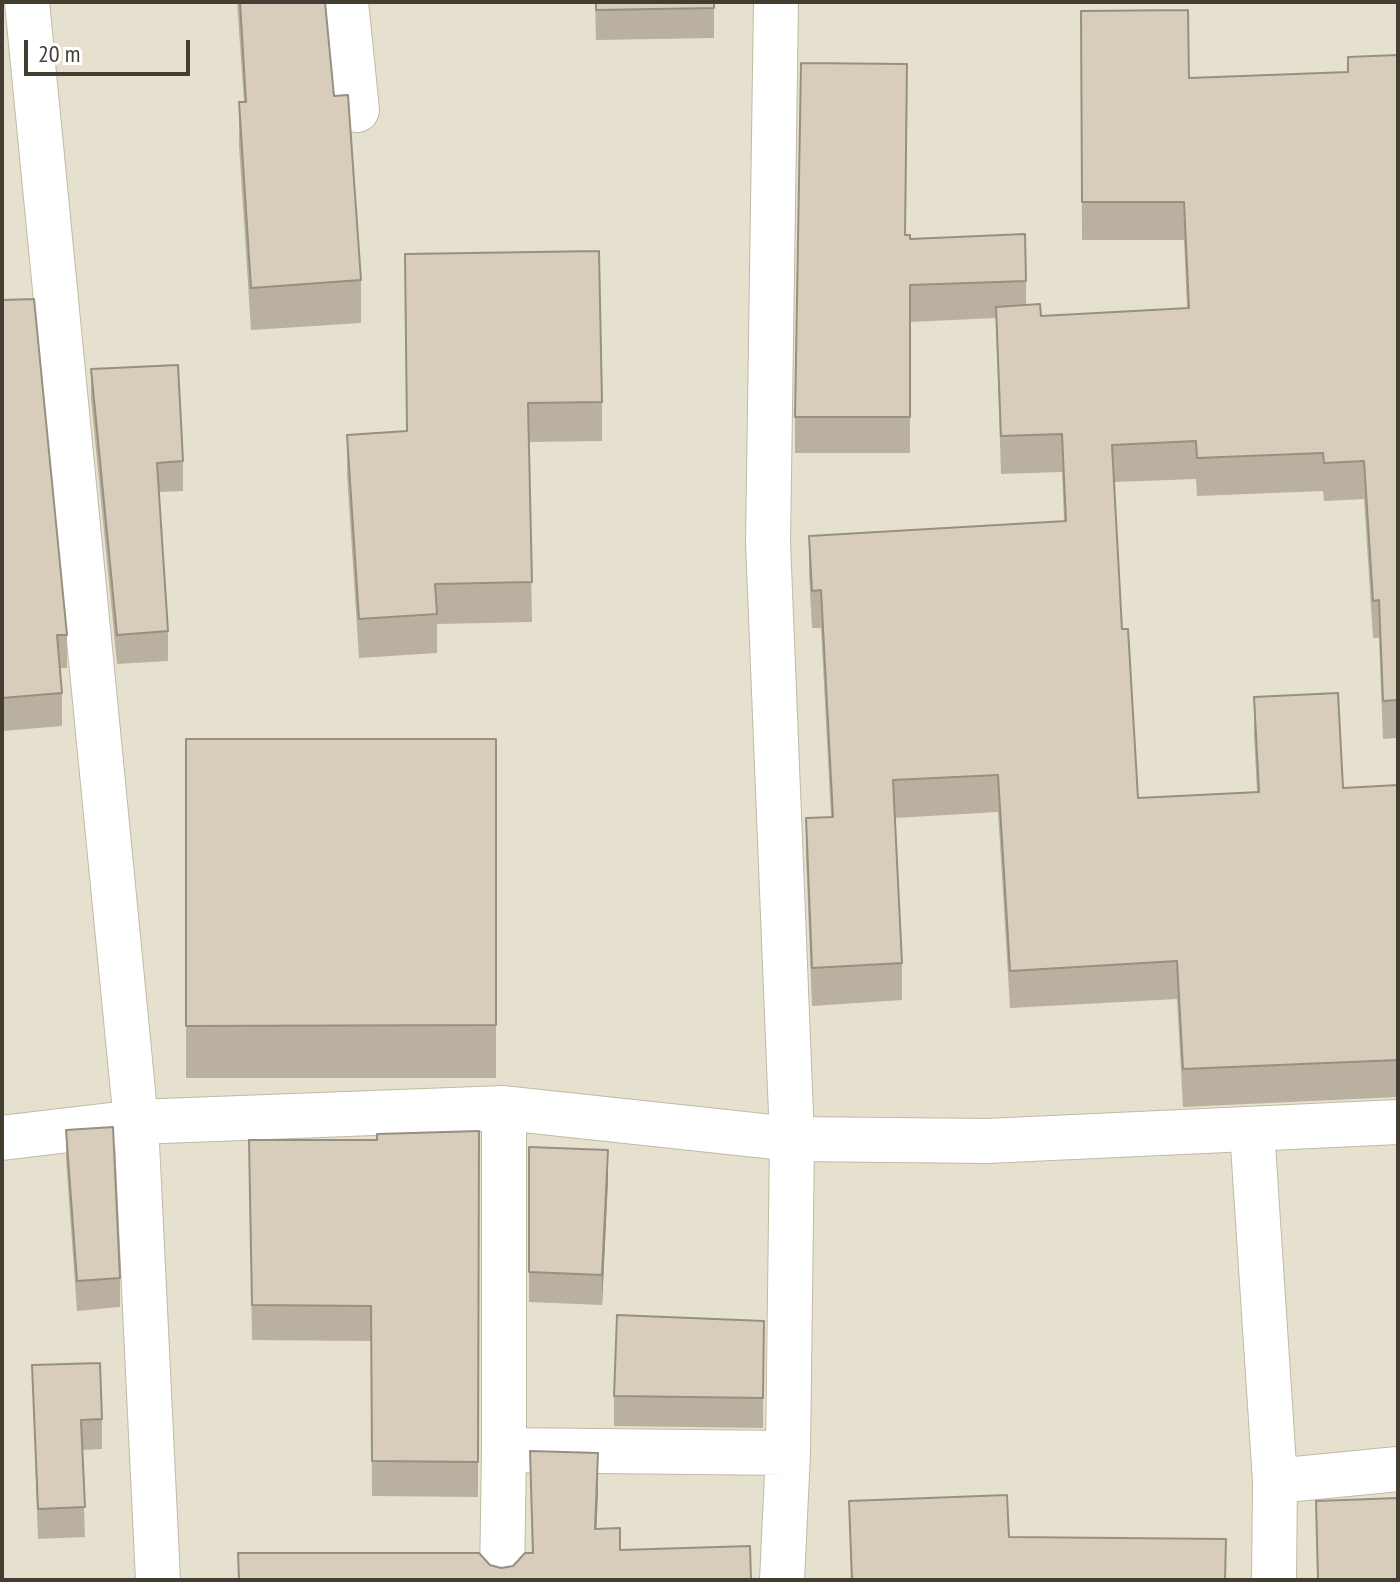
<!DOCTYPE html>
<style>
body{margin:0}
#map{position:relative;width:1400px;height:1582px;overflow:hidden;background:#f2eee2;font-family:"PT Sans Narrow",sans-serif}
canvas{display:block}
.frame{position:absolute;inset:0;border:4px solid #443e32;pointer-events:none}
.scale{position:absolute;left:24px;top:40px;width:166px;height:36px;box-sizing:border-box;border:4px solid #443e32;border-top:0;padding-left:10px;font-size:24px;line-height:28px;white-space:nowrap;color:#443e32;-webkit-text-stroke:6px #fff;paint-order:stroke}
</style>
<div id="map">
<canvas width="1400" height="1582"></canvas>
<div class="frame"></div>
<div class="scale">20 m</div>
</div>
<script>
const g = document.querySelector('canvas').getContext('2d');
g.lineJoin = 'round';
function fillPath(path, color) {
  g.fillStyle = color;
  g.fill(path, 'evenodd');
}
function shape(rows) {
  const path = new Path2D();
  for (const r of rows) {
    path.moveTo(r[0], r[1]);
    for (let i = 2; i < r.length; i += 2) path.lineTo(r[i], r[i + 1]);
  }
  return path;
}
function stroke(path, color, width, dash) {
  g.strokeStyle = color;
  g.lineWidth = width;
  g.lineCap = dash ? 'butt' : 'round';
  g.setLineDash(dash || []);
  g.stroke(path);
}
fillPath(shape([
 [2,2,1398,2,1398,1580,2,1580]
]), '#e6e1cf');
const minor = shape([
 [27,2,136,1122,158,1580],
 [346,2,357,110],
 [776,2,768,542,792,1139,788,1453,782,1580],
 [1252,1130,1275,1481],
 [2,1138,136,1122,504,1108,792,1139,987,1141,1398,1122],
 [504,1450,504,1108],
 [502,1580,504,1450,788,1453],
 [1274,1580,1275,1481,1398,1469]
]);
stroke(minor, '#c1b9a7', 46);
stroke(minor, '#fff', 44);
fillPath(shape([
 [237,2,325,2,334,96,361,280,361,323,251,330,239,145,239,102,244,102],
 [595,2,714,2,714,38,596,40],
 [1081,11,1189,78,1348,72,1348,57,1398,55,1398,738,1383,739,1379,638,1373,638,1364,499,1324,501,1323,491,1197,496,1196,479,1114,482,1122,629,1138,798,1257,792,1254,735,1254,697,1343,788,1398,785,1398,1097,1183,1107,1177,999,1010,1008,998,812,895,818,902,963,902,1000,812,1006,806,856,806,818,831,817,821,628,812,628,809,574,809,536,1064,521,1062,472,1001,474,996,318,910,322,910,453,795,453,795,417,905,235,910,239,1026,281,1026,305,1041,316,1187,308,1184,240,1082,240],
 [405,254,602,402,602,441,529,442,532,622,437,624,437,653,359,658,347,474,347,435,407,431],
 [2,300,67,635,67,668,60,668,62,693,62,726,2,731],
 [91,369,183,461,183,491,159,492,168,631,168,661,117,664,91,399],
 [186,739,496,739,496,1078,186,1078],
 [66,1130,120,1278,120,1307,77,1311,66,1159],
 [479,1131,478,1497,372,1496,371,1341,252,1340,249,1140,377,1140],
 [529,1147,608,1180,602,1305,529,1302],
 [764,1321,763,1428,614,1426,614,1396],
 [32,1365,102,1419,102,1449,82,1450,85,1537,38,1539],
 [530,1451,598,1490,596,1529,620,1550,751,1580,238,1580,238,1553,490,1565,501,1568,513,1566,532,1553],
 [849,1501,1009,1537,1226,1580,851,1580]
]), '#b9b0a0');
fillPath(shape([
 [608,1150,608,1180,602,1305,602,1275],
 [598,1453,598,1490,595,1566,595,1529]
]), '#969082');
const building = shape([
 [240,2,325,2,334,96,348,95,361,280,251,288,239,102,246,102,240,2],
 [596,2,714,2,714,8,596,10,596,2],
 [1188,10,1189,78,1348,72,1348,57,1398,55,1398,700,1383,701,1379,600,1373,601,1364,461,1324,463,1323,453,1197,458,1196,441,1112,445,1122,629,1128,629,1138,798,1259,792,1254,697,1338,693,1343,788,1398,785,1398,1060,1183,1069,1177,961,1010,971,998,775,893,780,902,963,812,968,806,818,833,817,821,590,812,591,809,536,1066,521,1062,434,1001,436,996,307,1040,304,1041,316,1189,308,1184,202,1082,202,1081,11,1188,10],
 [801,63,907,64,905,235,910,235,910,239,1025,234,1026,281,910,285,910,417,795,417,801,63],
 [599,251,602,402,528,403,532,582,435,584,437,614,359,619,347,435,407,431,405,254,599,251],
 [34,299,67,635,57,635,62,693,2,698,2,300,34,299],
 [178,365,183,461,157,463,168,631,117,635,91,369,178,365],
 [186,739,496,739,496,1025,186,1026,186,739],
 [113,1127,120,1278,77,1281,66,1130,113,1127],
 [479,1131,478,1462,372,1461,371,1306,252,1305,249,1140,377,1140,377,1134,479,1131],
 [529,1147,608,1150,602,1275,529,1272,529,1147],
 [617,1315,764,1321,763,1398,614,1396,617,1315],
 [100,1363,102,1419,81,1420,85,1507,38,1509,32,1365,100,1363],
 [530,1451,598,1453,595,1529,620,1528,620,1550,750,1546,751,1580,239,1580,238,1553,479,1553,490,1565,501,1568,513,1566,525,1553,533,1553,530,1451],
 [1007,1495,1009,1537,1226,1539,1225,1580,852,1580,849,1501,1007,1495],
 [1398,1498,1398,1580,1318,1580,1316,1501,1398,1498]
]);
fillPath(building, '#d7cdba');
stroke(building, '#969082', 2);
</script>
